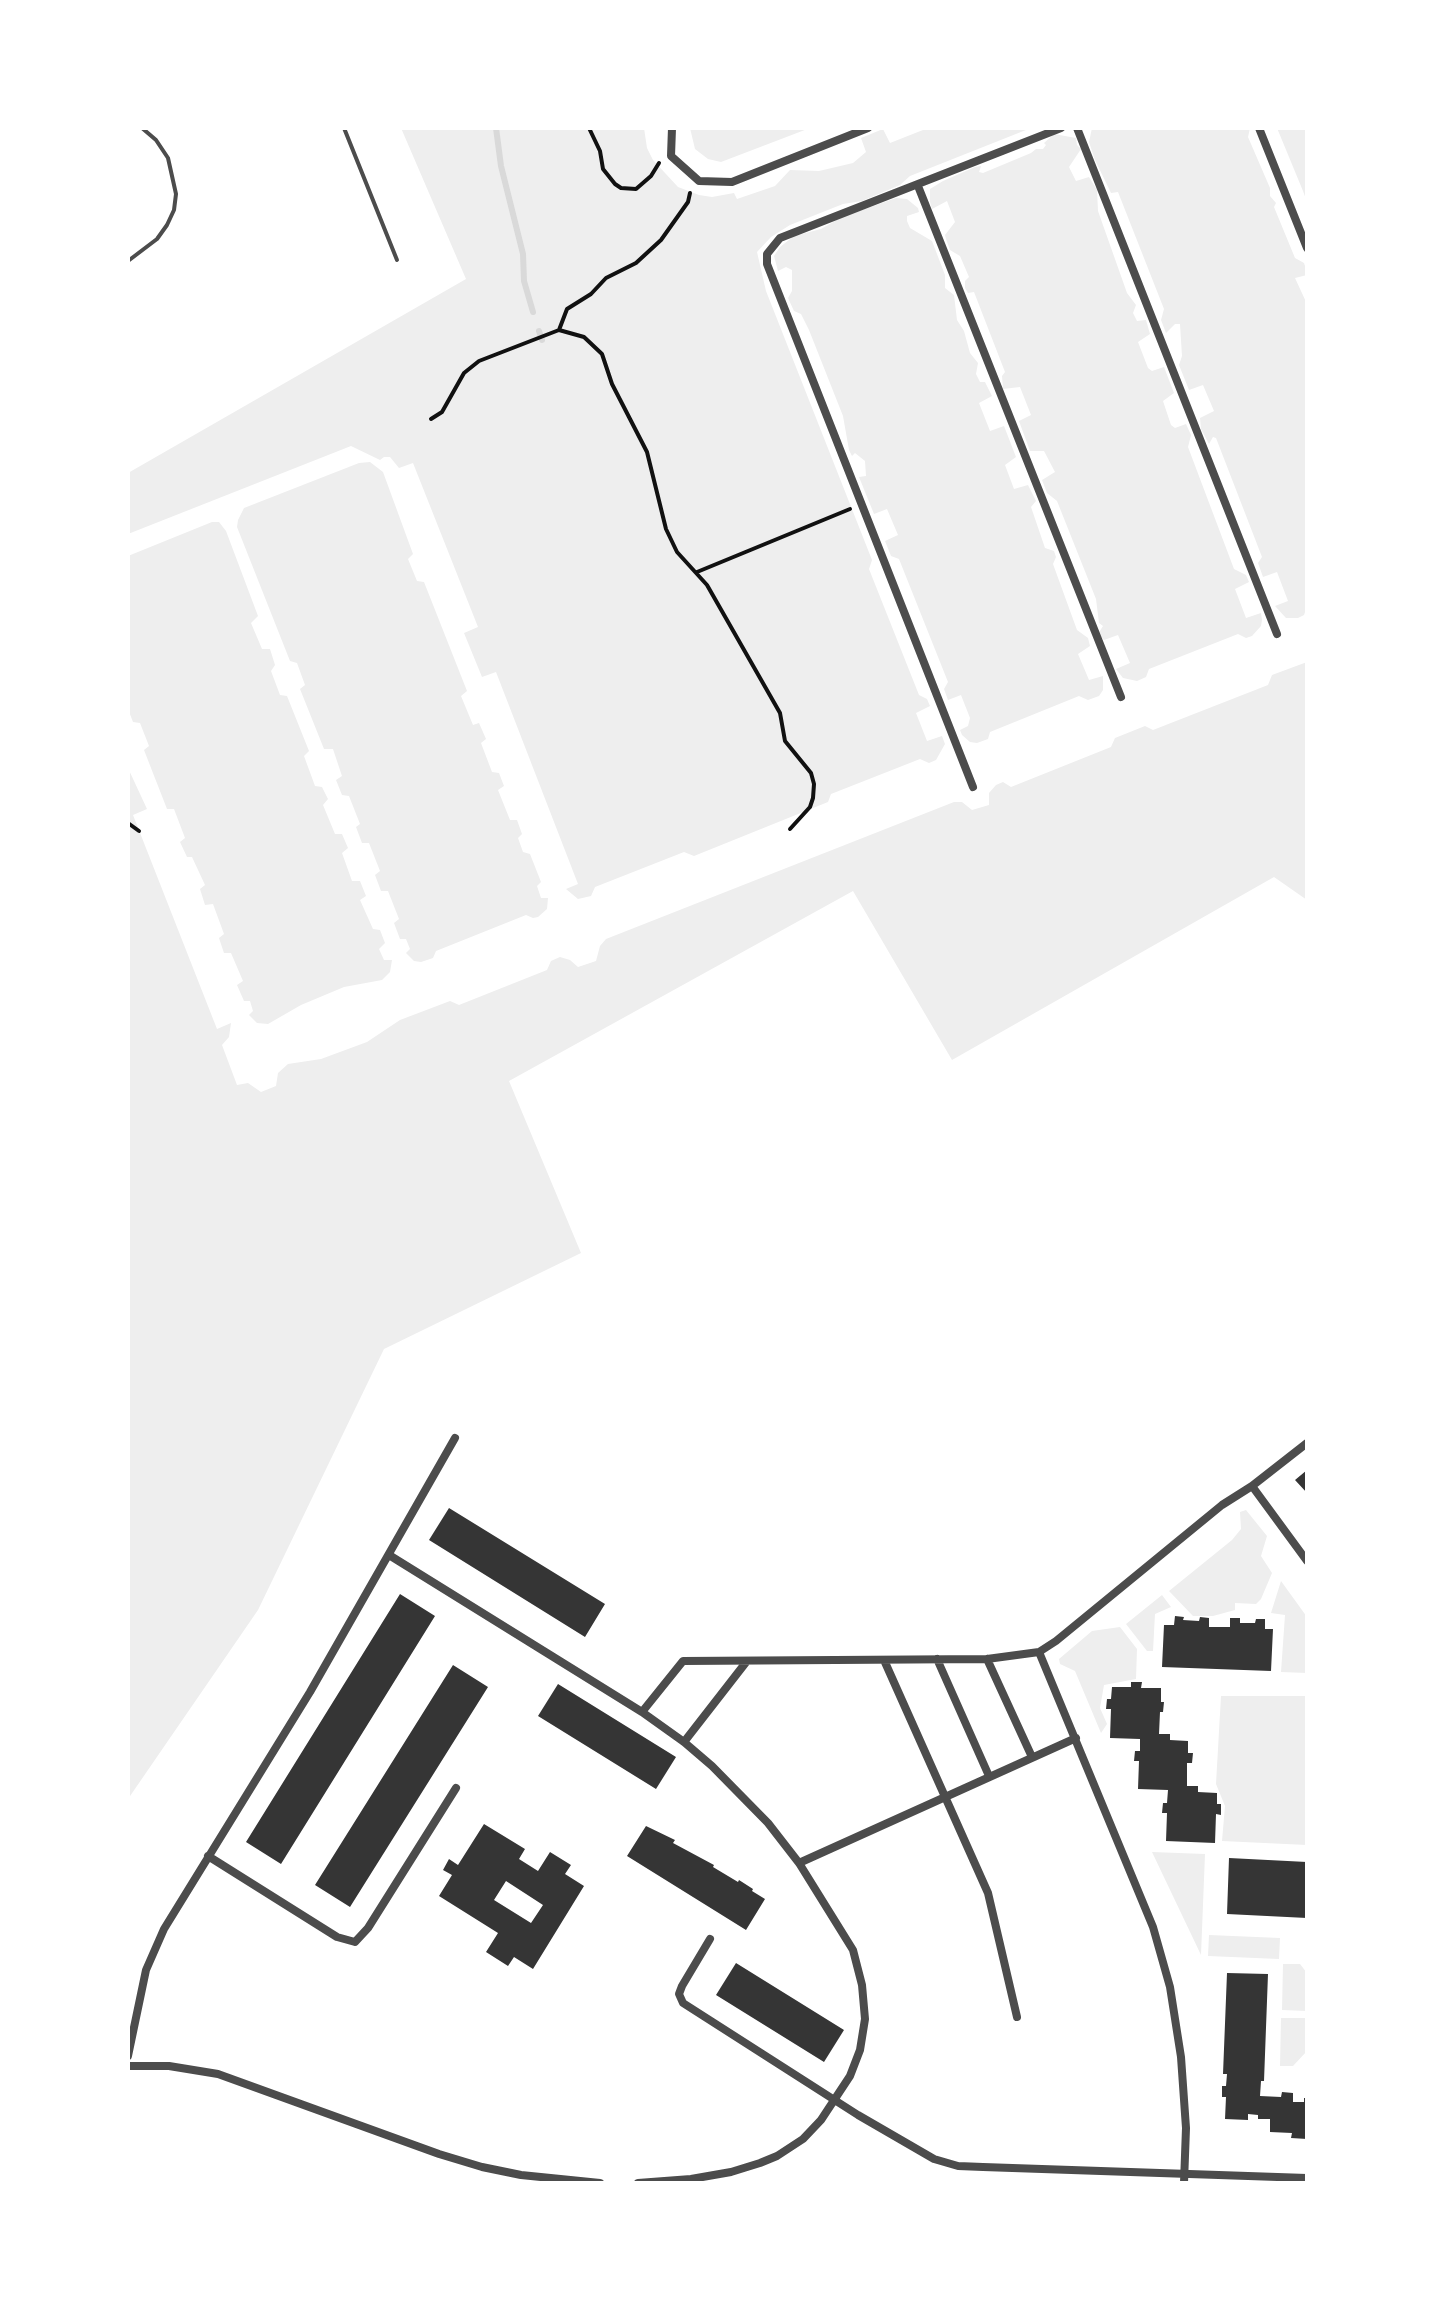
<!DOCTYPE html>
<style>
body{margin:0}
#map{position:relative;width:1435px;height:2311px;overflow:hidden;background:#fff;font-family:Mulish,sans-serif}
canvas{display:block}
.frame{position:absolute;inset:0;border:130px solid #fff;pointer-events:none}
</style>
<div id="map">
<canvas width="1435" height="2311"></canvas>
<div class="frame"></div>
</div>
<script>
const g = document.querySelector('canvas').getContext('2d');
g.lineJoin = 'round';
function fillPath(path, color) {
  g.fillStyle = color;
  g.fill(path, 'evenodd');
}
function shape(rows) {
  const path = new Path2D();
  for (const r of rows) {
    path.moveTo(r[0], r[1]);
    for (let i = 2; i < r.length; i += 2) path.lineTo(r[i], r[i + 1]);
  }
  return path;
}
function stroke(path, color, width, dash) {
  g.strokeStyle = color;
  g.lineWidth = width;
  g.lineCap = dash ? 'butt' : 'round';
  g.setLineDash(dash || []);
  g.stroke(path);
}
fillPath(shape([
 [401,128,644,128,647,148,653,160,678,187,699,195,712,197,734,193,737,199,775,186,790,170,819,171,853,163,866,152,861,138,883,129,890,143,928,128,1031,128,910,176,900,185,862,201,843,204,790,225,771,237,757,252,766,291,872,560,869,569,919,695,927,699,930,706,916,713,927,741,942,736,945,744,936,760,929,763,920,759,831,794,828,802,694,856,684,852,595,887,591,896,578,899,566,889,578,884,496,672,482,677,464,633,478,627,413,463,399,468,390,457,384,457,380,460,351,446,128,534,128,473,466,279],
 [690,128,810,128,721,162,708,159,695,149],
 [1092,128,1250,128,1248,137,1270,188,1270,196,1276,203,1274,207,1295,258,1304,263,1307,272,1307,275,1295,278,1307,304,1307,606,1304,615,1298,618,1286,618,1275,606,1288,601,1277,572,1263,577,1258,563,1262,557,1216,438,1213,437,1209,444,1201,429,1200,418,1214,411,1203,385,1189,390,1179,365,1182,356,1180,324,1175,324,1166,333,1161,320,1164,309,1118,192,1111,193,1095,160,1089,142],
 [1277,128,1307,128,1307,202,1303,191],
 [1054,134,1076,138,1077,145,1081,149,1069,167,1076,181,1089,177,1097,190,1098,211,1127,293,1136,305,1133,313,1137,321,1146,320,1150,334,1138,342,1148,368,1152,371,1164,367,1174,393,1163,401,1171,425,1175,428,1186,424,1191,435,1188,447,1234,569,1246,575,1249,582,1235,589,1246,618,1261,613,1262,620,1261,626,1252,636,1246,638,1238,634,1149,669,1146,677,1137,681,1123,678,1116,669,1130,663,1118,635,1104,640,1098,634,1103,626,1099,623,1096,599,1057,501,1047,493,1042,480,1055,472,1044,451,1030,451,1019,421,1031,415,1020,387,1003,389,1002,376,1005,372,974,292,968,293,965,288,965,281,969,277,960,256,950,250,946,239,945,235,955,222,947,201,932,209,930,202,930,189,943,181,975,167,981,166,979,172,983,173,1031,153,1036,149,1043,149,1046,145,1044,143],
 [896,198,907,199,918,208,919,212,907,216,907,221,910,228,932,241,945,275,945,288,954,295,957,320,964,331,970,353,978,363,976,374,980,382,985,382,992,396,979,403,990,431,1004,426,1016,457,1005,465,1014,489,1028,485,1036,501,1031,507,1045,548,1054,551,1056,557,1053,564,1077,630,1088,638,1090,646,1078,654,1089,680,1103,676,1103,690,1099,696,1088,700,1079,696,990,732,988,739,977,743,970,742,962,735,960,730,968,726,970,718,961,695,948,700,944,689,948,682,899,559,891,556,885,541,898,535,887,509,874,514,859,477,866,476,865,461,855,453,852,456,849,450,843,416,809,330,801,314,794,311,788,298,792,291,792,270,786,267,778,271,774,256,780,247,794,236,821,229,842,217],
 [370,462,383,472,413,554,408,559,417,581,424,582,467,691,461,696,473,725,479,723,486,739,481,743,492,772,499,773,504,786,498,790,510,820,517,820,522,834,518,838,523,852,530,854,541,882,537,886,541,898,548,898,547,909,538,917,533,918,526,915,436,951,433,958,421,962,414,961,406,953,410,949,406,939,400,939,394,923,399,919,388,891,381,891,375,875,380,871,369,843,362,843,356,827,360,824,349,796,342,795,336,780,342,776,333,749,324,749,300,689,305,685,297,663,290,661,237,527,238,520,244,508,359,463],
 [212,522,219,522,226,531,258,616,251,623,262,649,270,649,275,665,271,671,280,695,287,696,309,751,304,756,315,786,322,787,328,799,323,805,335,834,342,834,348,848,342,853,352,881,360,881,366,896,360,900,373,929,380,930,385,943,379,949,384,960,392,960,390,972,382,980,344,987,301,1005,268,1024,257,1023,249,1015,253,1011,250,1001,244,1001,237,985,243,981,231,953,224,953,219,938,224,934,213,904,205,905,200,889,205,885,192,857,187,857,180,842,185,838,174,809,167,809,144,750,149,746,140,723,133,722,128,709,128,556],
 [1307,662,1307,900,1274,877,952,1060,853,891,509,1081,581,1253,384,1349,258,1610,128,1799,128,768,147,809,133,815,217,1029,231,1023,229,1037,222,1045,237,1085,248,1083,261,1092,276,1086,278,1073,288,1064,321,1059,367,1042,400,1020,450,1001,459,1005,547,970,551,961,560,957,570,960,578,967,596,961,600,946,606,939,954,802,962,802,972,810,989,805,989,793,996,785,1003,782,1011,787,1111,747,1115,738,1145,726,1153,730,1268,685,1272,675],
 [1246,1510,1267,1536,1261,1556,1272,1573,1261,1599,1256,1604,1235,1603,1235,1610,1213,1616,1193,1616,1169,1591,1232,1540,1241,1529,1240,1512],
 [1281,1581,1307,1617,1307,1673,1281,1672,1285,1615,1271,1613],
 [1162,1595,1171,1607,1155,1614,1153,1651,1147,1651,1126,1624],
 [1120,1627,1137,1649,1136,1679,1104,1685,1100,1708,1107,1724,1101,1733,1075,1671,1060,1664,1059,1659,1092,1631],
 [1221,1696,1307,1696,1307,1845,1222,1841,1225,1806,1216,1784],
 [1152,1852,1205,1854,1201,1955],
 [1209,1935,1280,1938,1279,1959,1208,1956],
 [1283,1964,1300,1964,1307,1973,1307,2011,1282,2010],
 [1281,2018,1307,2018,1307,2051,1293,2066,1280,2066]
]), '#eee');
stroke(shape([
 [496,128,501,166,523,254,524,281,533,312],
 [539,331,542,340]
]), '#d9d9d9', 6);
fillPath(shape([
 [1307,1470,1307,1493,1295,1480],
 [449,1508,605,1604,585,1637,429,1540],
 [400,1594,435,1616,281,1864,246,1842],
 [1175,1616,1184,1617,1183,1620,1199,1621,1200,1617,1209,1618,1209,1627,1230,1627,1230,1618,1240,1618,1240,1623,1255,1623,1256,1619,1265,1619,1265,1629,1273,1629,1271,1671,1162,1667,1164,1625,1174,1625],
 [453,1665,488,1687,350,1907,315,1885],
 [1131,1682,1142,1682,1141,1688,1161,1688,1161,1702,1164,1702,1163,1712,1160,1712,1159,1734,1170,1734,1170,1740,1188,1741,1188,1753,1193,1753,1192,1763,1187,1763,1187,1786,1198,1786,1198,1792,1217,1793,1217,1804,1221,1804,1221,1815,1216,1814,1215,1843,1166,1841,1167,1813,1162,1813,1163,1803,1167,1803,1168,1790,1138,1789,1139,1761,1134,1761,1135,1751,1140,1751,1140,1739,1110,1738,1111,1709,1106,1709,1107,1699,1111,1699,1112,1687,1131,1687],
 [558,1684,676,1757,656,1789,538,1716],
 [484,1824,525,1849,519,1859,538,1871,550,1852,571,1865,565,1874,584,1886,533,1969,514,1957,508,1966,486,1952,498,1933,439,1896,452,1875,443,1870,449,1859,458,1865],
 [506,1881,543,1905,531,1923,494,1900],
 [646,1826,675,1840,673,1843,714,1865,713,1867,738,1882,739,1880,753,1889,752,1891,765,1899,746,1930,627,1856],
 [1229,1858,1307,1862,1307,1918,1227,1914],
 [736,1963,844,2030,824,2062,716,1995],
 [1227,1973,1268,1974,1264,2081,1261,2081,1260,2096,1281,2097,1282,2092,1293,2093,1293,2102,1304,2102,1304,2098,1307,2098,1307,2139,1291,2138,1292,2133,1270,2132,1270,2119,1258,2119,1258,2115,1248,2114,1248,2120,1225,2119,1226,2097,1222,2097,1222,2086,1226,2086,1227,2074,1223,2074]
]), '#353535');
stroke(shape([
 [589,128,600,151,603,169,615,184,621,188,636,189,651,176,659,163],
 [559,330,584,337,602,354,612,384,647,452,666,529,677,552,707,585,780,713,785,741,811,773,814,784,813,798,810,807,790,829],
 [431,419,442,412,464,373,479,361,559,330,567,309,591,294,606,278,636,263,661,240,688,202,690,193],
 [697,572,850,509],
 [128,823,139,831]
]), '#111', 4);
stroke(shape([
 [344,128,397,260],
 [128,261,157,239,167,225,174,210,176,194,168,158,156,140,142,128]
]), '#4c4c4c', 4);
stroke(shape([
 [672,128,671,156,699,181,732,182,868,128],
 [1077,128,1277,634],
 [1259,128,1307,248],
 [918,186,1121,697],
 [973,787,767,264,767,254,780,238,1061,128],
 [1252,1486,1307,1561],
 [389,1555,642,1712,684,1742,712,1766,768,1823,799,1863,853,1950,862,1985,865,2019,860,2050,850,2076,821,2120,803,2139,777,2156,760,2163,731,2172,691,2179,638,2183],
 [1039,1652,1153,1927,1170,1987,1181,2057,1186,2128,1184,2183],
 [937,1659,989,1776],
 [987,1659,1032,1757],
 [884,1660,988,1893,1017,2017],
 [642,1712,683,1661,987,1659,1039,1652,1056,1641,1222,1505,1252,1486,1307,1443],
 [684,1742,747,1661],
 [208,1856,337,1937,355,1942,368,1928,456,1788],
 [799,1863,1076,1738],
 [710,1939,682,1986,679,1994,683,2003,858,2115,934,2159,958,2166,983,2167,1307,2178],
 [128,2056,146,1970,164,1929,310,1692,455,1438],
 [128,2066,169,2066,218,2074,439,2154,482,2167,521,2175,600,2183]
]), '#4c4c4c', 8);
</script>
